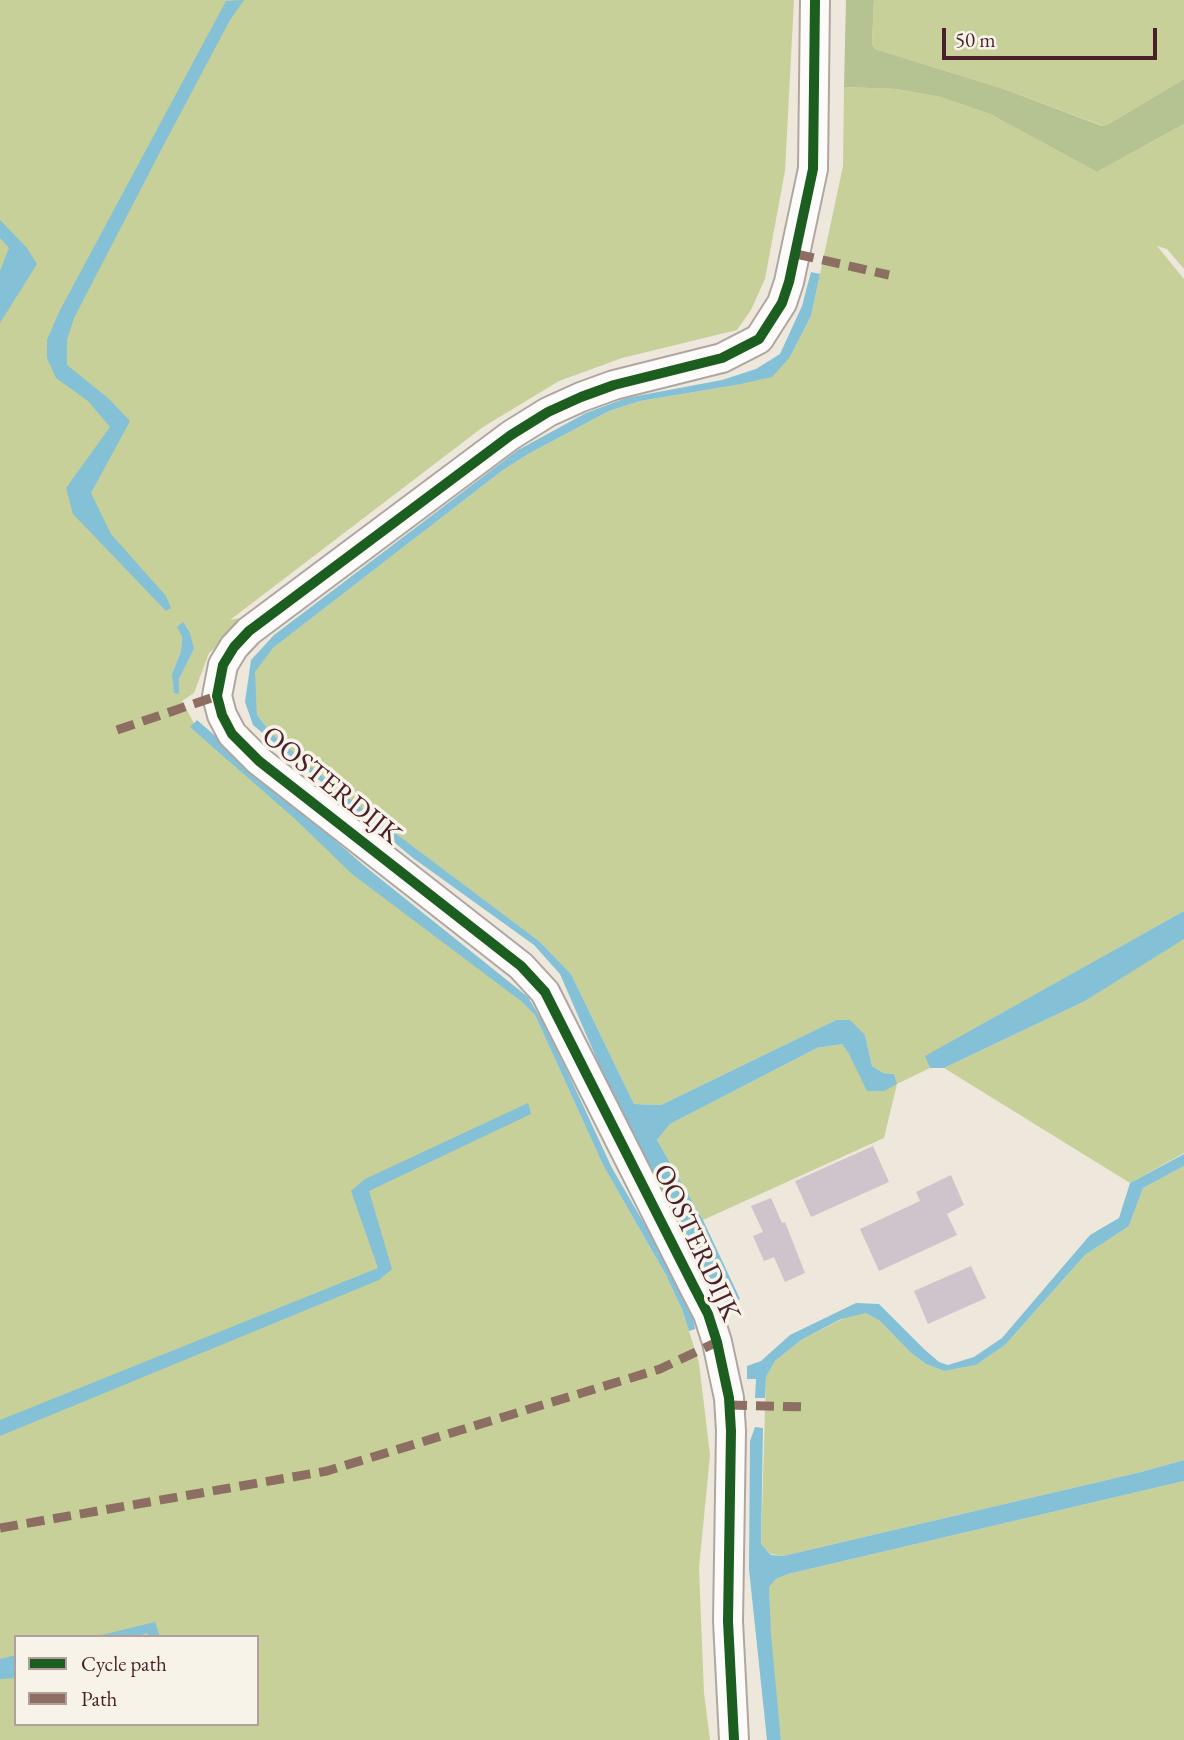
<!DOCTYPE html>
<style>
body{margin:0}
#map{position:relative;width:1184px;height:1740px;overflow:hidden;background:#ede7dc;font-family:"EB Garamond",serif}
canvas{display:block}
.legend{position:absolute;left:14px;top:1635px;width:245px;height:91px;box-sizing:border-box;background:#f7f3e8;border:2px solid #b29e9c;margin:0;padding:9px 12px;list-style:none;font-size:21px;color:#4a1f2b}
.legend li{display:flex;align-items:center;gap:14px;height:35px}
.legend b{width:35px;border:2px solid #b29e9c}
.scale{position:absolute;left:942px;top:28px;width:215px;height:32px;box-sizing:border-box;border:4px solid #4a1f2b;border-top:0;padding-left:9px;font-size:21px;line-height:24px;white-space:nowrap;color:#4a1f2b;-webkit-text-stroke:5px #f7f3e8;paint-order:stroke}
</style>
<div id="map">
<canvas width="1184" height="1740"></canvas>
<ul class="legend">
<li><b style="height:9px;background:#1b5e20"></b>Cycle path</li>
<li><b style="height:9px;background:#8d6e63"></b>Path</li>
</ul>
<div class="scale">50 m</div>
</div>
<script>
const g = document.querySelector('canvas').getContext('2d');
g.lineJoin = 'round';
function fillPath(path, color) {
  g.fillStyle = color;
  g.fill(path, 'evenodd');
}
function shape(rows) {
  const path = new Path2D();
  for (const r of rows) {
    path.moveTo(r[0], r[1]);
    for (let i = 2; i < r.length; i += 2) path.lineTo(r[i], r[i + 1]);
  }
  return path;
}
function stroke(path, color, width, dash) {
  g.strokeStyle = color;
  g.lineWidth = width;
  g.lineCap = dash ? 'butt' : 'round';
  g.setLineDash(dash || []);
  g.stroke(path);
}
function label(font, color, halo, rows, align = 'center') {
  g.font = font + ' "EB Garamond",serif';
  g.lineWidth = 7;
  g.setLineDash([]);
  g.textBaseline = 'middle';
  g.strokeStyle = halo;
  g.fillStyle = color;
  for (const [text, x, y, turn = 0] of rows) {
    g.save();
    g.translate(x, y);
    g.rotate((+turn || 0) * Math.PI / 180);
    g.textAlign = isNaN(turn) ? turn : align;
    if (halo) g.strokeText(text, 0, 0);
    g.fillText(text, 0, 0);
    g.restore();
  }
}
fillPath(shape([
 [0,0,794,0,785,171,765,279,751,310,737,330,622,358,559,381,483,427,230,620,258,614,209,653,194,693,182,701,195,725,302,812,521,1001,535,1015,603,1165,666,1275,683,1312,699,1363,710,1455,699,1568,704,1693,710,1740,0,1740],
 [182,636,194,649,179,679,179,694,172,674,181,651],
 [16,1637,257,1637,257,1724,16,1724],
 [874,0,1184,0,1184,79,1107,125,1103,126,1004,89,875,49,872,44],
 [844,87,896,89,940,97,990,114,1097,172,1184,124,1184,269,1167,249,1157,246,1184,279,1184,911,926,1056,930,1068,897,1084,884,1138,703,1220,657,1140,670,1124,817,1048,842,1044,849,1054,897,1085,894,1074,883,1073,872,1066,865,1035,836,1020,661,1105,634,1104,571,974,539,941,346,797,272,734,257,715,254,672,273,648,503,470,530,453,609,411,640,401,736,385,790,357,811,316,843,166],
 [1184,938,1184,1153,1130,1183,944,1068,1085,1001],
 [1184,1166,1184,1460,1141,1472,783,1556,771,1554,761,1545,766,1377,775,1361,801,1340,852,1314,866,1313,880,1321,911,1353,926,1364,944,1371,976,1365,1005,1345,1085,1255,1129,1226,1143,1188],
 [1184,1481,1184,1740,781,1740,770,1632,769,1587,776,1579,788,1574]
]), '#c8d099');
fillPath(shape([
 [846,0,874,0,872,44,875,49,1004,89,1102,126,1107,125,1184,79,1184,124,1097,172,990,114,940,97,896,89,844,87]
]), '#b5c393');
fillPath(shape([
 [244,0,230,20,161,150,74,318,67,340,67,365,108,398,130,421,91,493,111,534,166,596,171,608,166,611,73,514,66,488,110,427,88,401,56,378,47,358,47,340,59,312,226,1],
 [0,220,27,248,37,264,0,323,0,271,9,248,0,238],
 [811,272,820,274,811,316,790,357,772,377,736,385,640,401,609,411,530,453,503,470,273,648,255,672,257,715,272,734,347,797,539,941,571,974,634,1104,661,1105,836,1020,850,1020,865,1035,872,1066,883,1073,894,1074,897,1084,884,1091,867,1091,849,1054,842,1044,817,1048,670,1124,657,1140,703,1220,740,1299,726,1306,630,1136,560,974,534,945,413,858,253,725,245,702,251,660,274,635,518,450,586,413,626,398,722,380,756,369,780,354,802,306],
 [183,622,190,633,194,649,179,679,179,694,174,693,172,674,181,651,182,636,177,627],
 [197,720,362,864,528,997,549,1032,612,1168,660,1251,692,1313,695,1329,689,1331,683,1312,666,1275,603,1165,535,1015,521,1001,352,874,294,818,190,727],
 [1184,911,1184,939,1085,1001,944,1068,930,1068,925,1056],
 [528,1103,531,1114,369,1191,392,1269,379,1280,0,1436,0,1420,378,1268,351,1191,365,1179],
 [1184,1154,1184,1166,1143,1188,1129,1226,1085,1255,1005,1345,976,1365,944,1371,926,1364,911,1353,880,1321,866,1313,841,1319,801,1340,775,1361,766,1377,765,1398,755,1398,756,1379,747,1379,747,1366,761,1361,790,1335,856,1303,879,1304,924,1349,939,1362,948,1365,974,1357,1002,1338,1090,1235,1119,1218,1130,1183],
 [755,1427,763,1428,761,1544,771,1555,783,1556,1141,1472,1184,1460,1184,1481,788,1574,776,1579,769,1587,771,1635,781,1740,767,1740,749,1569,750,1441],
 [155,1622,160,1637,149,1637,147,1633,137,1637,93,1637],
 [16,1655,16,1678,0,1679,0,1659]
]), '#84c0d6');
fillPath(shape([
 [873,1146,889,1182,811,1217,795,1181],
 [951,1175,964,1205,947,1214,957,1235,879,1271,860,1229,920,1201,916,1192],
 [771,1198,782,1223,785,1222,805,1273,785,1282,774,1257,764,1261,753,1236,763,1232,751,1206],
 [971,1266,986,1298,928,1324,914,1291]
]), '#cfc4cb');
const street = shape([
 [734,1740,728,1621,731,1431,729,1398,717,1342,708,1314,693,1285,545,992,521,966,259,761,232,734,222,715,217,696,223,665,234,647,249,631,511,435,548,412,581,397,614,385,722,358,759,339,782,303,789,282,813,169,815,0]
]);
stroke(street, '#afa6a1', 32);
stroke(street, '#fcfbfa', 28);
stroke(shape([
 [796,254,889,275],
 [117,730,217,696],
 [729,1405,806,1407],
 [0,1528,327,1471,660,1369,717,1342]
]), '#8d6e63', 9, [18, 9]);
stroke(shape([
 [734,1740,728,1621,731,1431,729,1398,717,1342,708,1314,693,1285,545,992,521,966,259,761,232,734,222,715,217,696,223,665,234,647,249,631,511,435,548,412,581,397,614,385,722,358,759,339,782,303,789,282,813,169,815,0]
]), '#1b5e20', 10);
label('28px', '#4a1f2b', '#f7f3e8', [
 ["OOSTERDIJK",331,786,39],
 ["OOSTERDIJK",696,1243,65]
]);
</script>
